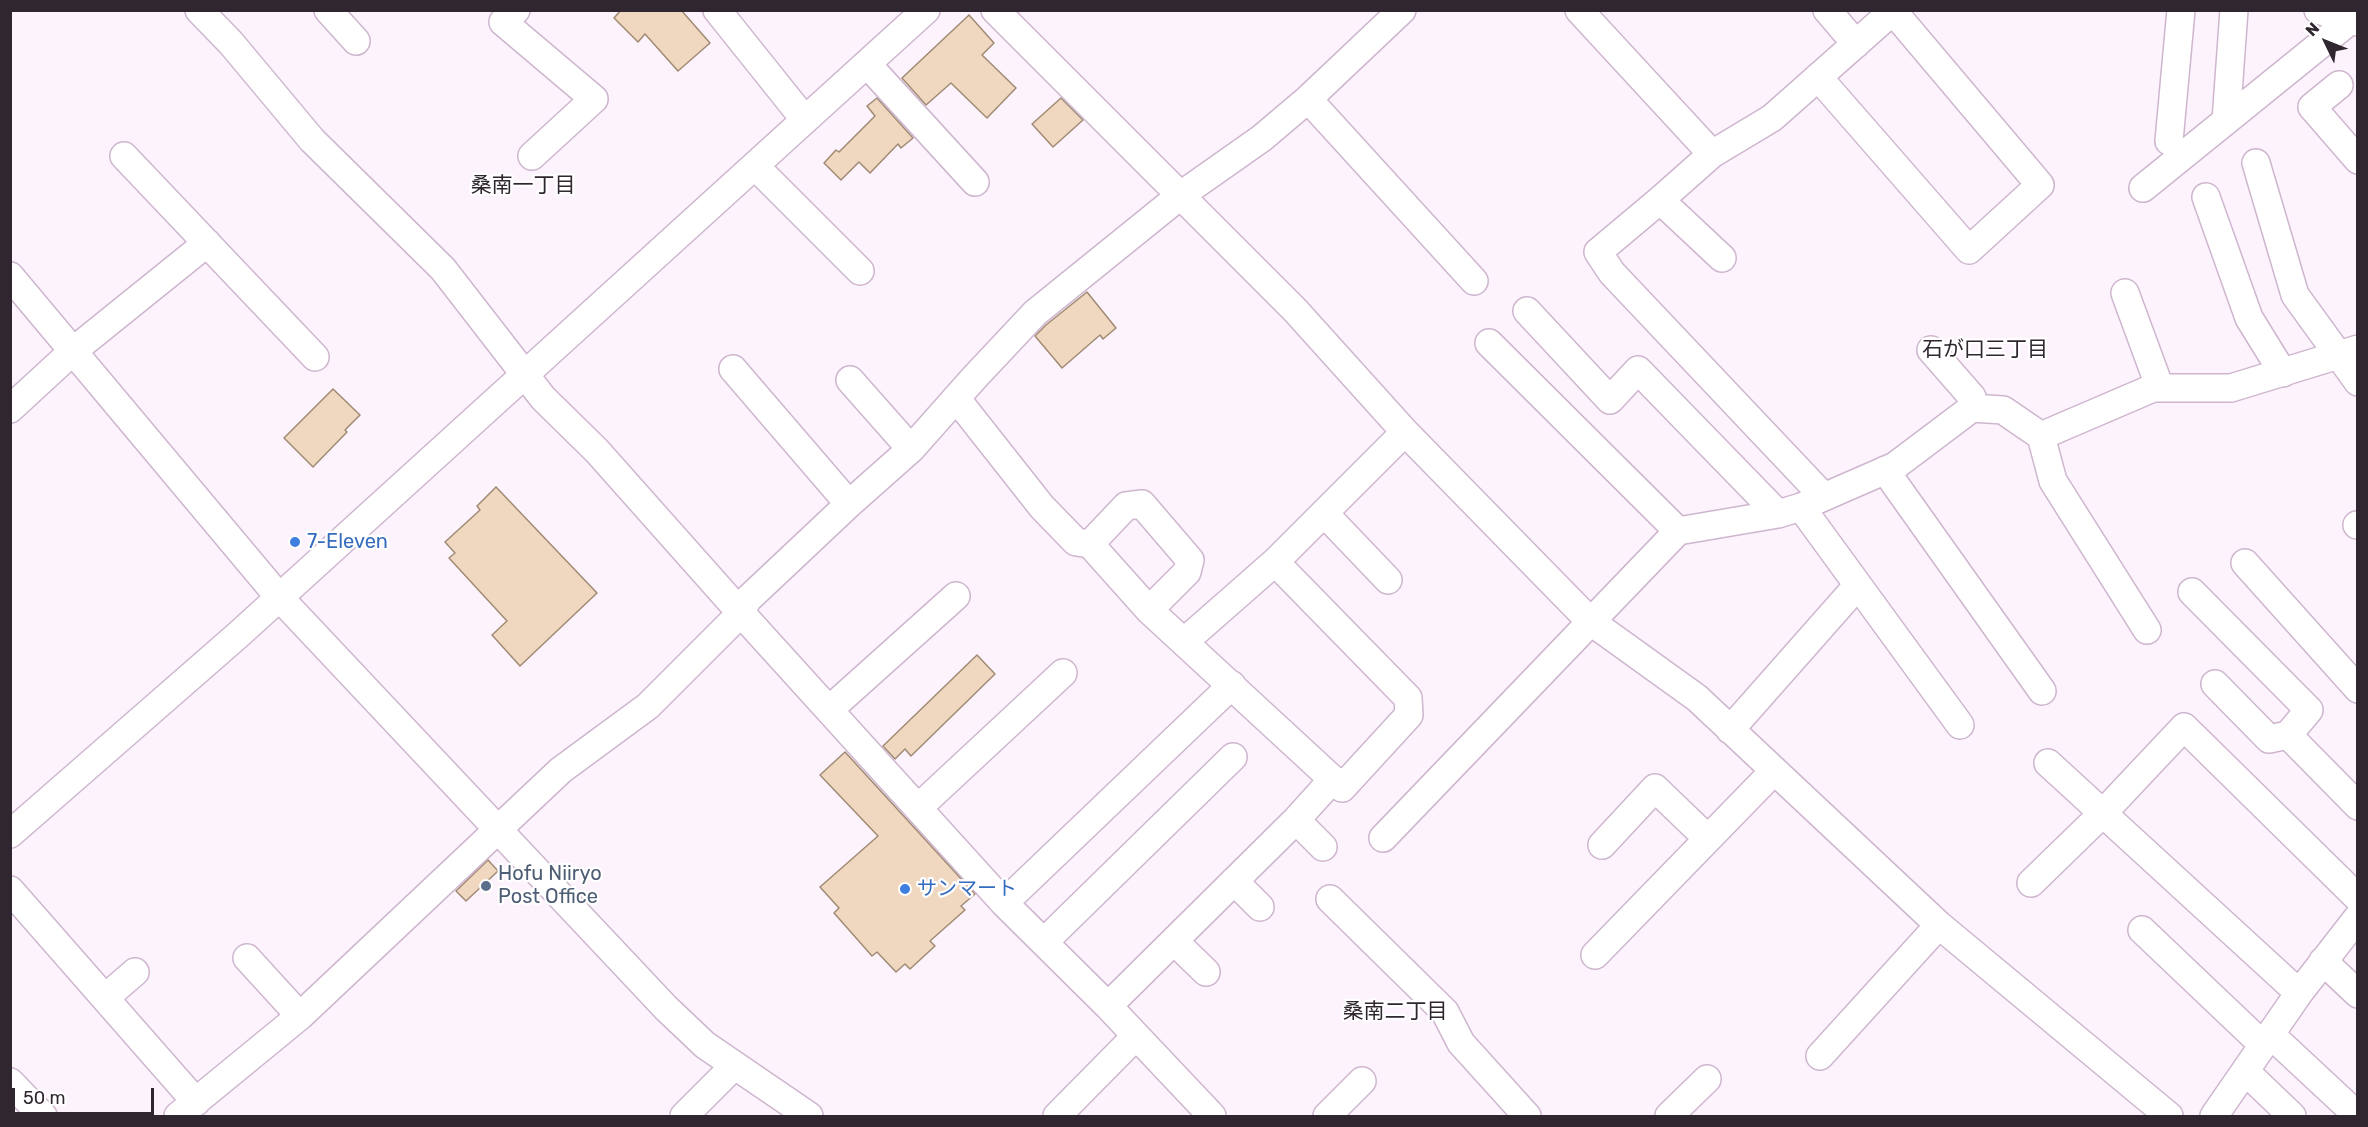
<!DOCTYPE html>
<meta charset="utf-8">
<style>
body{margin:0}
#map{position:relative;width:2368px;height:1127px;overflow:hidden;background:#fdf3fd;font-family:Rubik,sans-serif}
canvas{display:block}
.frame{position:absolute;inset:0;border:12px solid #2f262f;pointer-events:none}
.north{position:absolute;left:2296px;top:12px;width:60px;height:60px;-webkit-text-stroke:4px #fff;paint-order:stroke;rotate:313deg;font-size:16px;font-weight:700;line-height:24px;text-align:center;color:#2f262f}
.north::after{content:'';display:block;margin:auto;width:21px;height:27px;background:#2f262f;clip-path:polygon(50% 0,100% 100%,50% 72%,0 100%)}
.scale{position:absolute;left:12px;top:1088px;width:142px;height:27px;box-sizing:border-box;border:3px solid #2f262f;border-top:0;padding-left:8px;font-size:18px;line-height:21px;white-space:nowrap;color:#2f262f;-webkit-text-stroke:4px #fff;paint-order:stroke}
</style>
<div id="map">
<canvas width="2368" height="1127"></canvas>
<div class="frame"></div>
<div class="north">N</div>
<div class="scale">50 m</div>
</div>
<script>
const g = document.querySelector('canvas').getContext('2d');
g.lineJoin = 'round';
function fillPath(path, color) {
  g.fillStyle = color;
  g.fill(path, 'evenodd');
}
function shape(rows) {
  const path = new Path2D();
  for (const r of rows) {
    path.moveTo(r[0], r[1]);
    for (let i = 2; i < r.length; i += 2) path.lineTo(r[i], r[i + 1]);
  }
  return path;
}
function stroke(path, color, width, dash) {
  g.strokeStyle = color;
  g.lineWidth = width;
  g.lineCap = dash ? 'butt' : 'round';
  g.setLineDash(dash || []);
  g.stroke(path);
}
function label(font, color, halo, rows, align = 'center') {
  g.font = font + ' Rubik,"Noto Sans JP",sans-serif';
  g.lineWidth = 4.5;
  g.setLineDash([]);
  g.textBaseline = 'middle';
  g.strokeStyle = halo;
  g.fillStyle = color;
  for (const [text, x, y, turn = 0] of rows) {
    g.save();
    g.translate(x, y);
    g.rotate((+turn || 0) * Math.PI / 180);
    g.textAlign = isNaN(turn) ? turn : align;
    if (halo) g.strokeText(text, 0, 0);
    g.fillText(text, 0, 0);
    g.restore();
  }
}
const building = shape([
 [621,10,681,10,710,43,678,71,645,34,638,42,614,18,621,10],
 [969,15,994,43,982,55,1016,88,987,118,951,83,926,105,902,78,969,15],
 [877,98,913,138,901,148,898,144,870,173,859,162,841,180,824,163,836,150,839,152,875,116,867,106,877,98],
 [1061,98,1083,120,1053,147,1032,124,1061,98],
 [1087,292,1116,328,1103,339,1100,335,1062,368,1035,336,1046,325,1087,292],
 [333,389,360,415,345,430,347,432,313,467,284,438,333,389],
 [496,487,597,593,520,666,492,635,507,621,449,558,455,553,445,542,480,510,477,506,496,487],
 [977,655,995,674,911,756,905,749,895,759,883,746,977,655],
 [845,752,975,894,961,906,965,910,930,941,935,946,910,969,905,964,896,972,877,952,872,956,834,913,839,908,820,887,878,836,820,775,845,752],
 [488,860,498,871,466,901,456,891,488,860]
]);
fillPath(building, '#f0d8c0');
stroke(building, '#a08a73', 1.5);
const minor = shape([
 [199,10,231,43,312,140,443,269,543,398,597,451,741,613,1004,903,1108,1006,1212,1116],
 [328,10,356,41],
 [516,10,503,22,594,99,532,156],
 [717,10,805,120],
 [995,10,1295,310,1405,432,1590,621,1697,698,1939,925,2169,1116],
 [1579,10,1712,154],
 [1827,10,1856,44],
 [2318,10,2358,22],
 [867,64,975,182],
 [1818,77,1969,250,2040,185,1893,11],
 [2339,85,2312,107,2358,160],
 [1308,99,1474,281],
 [2226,121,2234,10],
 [2169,141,2181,10],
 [124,156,315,357],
 [2256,163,2295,295,2358,382],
 [755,166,860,271],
 [2143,188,2358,14],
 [2206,197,2249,318,2283,373],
 [1660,200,1722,258],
 [10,276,279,597,666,1008,705,1045,809,1116],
 [2125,293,2160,388],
 [1527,311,1610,400,1638,370,1778,514],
 [1489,343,1678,531],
 [1931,350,1972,397,1972,408],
 [733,369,849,504],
 [850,380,911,449],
 [956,398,1042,507,1076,542,1090,544,1149,610,1342,788,1409,715,1408,698,1275,562],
 [10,409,73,351,207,243],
 [2041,436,2053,481,2147,630],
 [1885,470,2042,691],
 [1824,497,1612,273,1598,252,1660,200,1712,154,1772,118,1894,10],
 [1801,507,1960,725],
 [1324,513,1388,580],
 [2357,525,2358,525],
 [1090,544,1126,506,1142,504,1190,560,1187,572,1149,610],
 [2245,563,2358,689],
 [2192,592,2309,710,2288,735],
 [1185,641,1275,562,1405,432],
 [2215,684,2269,739,2288,735,2358,806],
 [830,709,956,596],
 [1730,730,1858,585],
 [2048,763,2299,993],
 [919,807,1063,673],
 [1296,820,1323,847],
 [10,834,238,635,926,10],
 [1383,838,1678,531,1778,514,1801,507,1895,466,1972,408,2003,410,2041,436,2153,388,2231,388,2358,349],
 [1602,845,1655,788,1708,839],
 [1234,881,1260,907],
 [2031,883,2103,813,2184,727,2358,898],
 [10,890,196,1102],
 [1330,899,1445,1012,1461,1043,1527,1116],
 [1004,903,1232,685],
 [2142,930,2263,1045],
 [1174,941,1206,972],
 [1044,942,1233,757],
 [1595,955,1774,771],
 [247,958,300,1016],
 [2323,961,2358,994],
 [105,998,135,972],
 [1108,1006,1296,820,1333,779],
 [2270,1034,2358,1116],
 [1820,1056,1939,925],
 [2245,1071,2292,1116],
 [10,1082,43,1116],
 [178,1116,300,1016,561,770,648,706,741,613,747,600,849,504,911,449,974,378,1035,313,1181,195,1262,138,1308,99,1402,10],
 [684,1116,733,1067],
 [1057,1116,1135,1037],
 [1327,1116,1362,1081],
 [1669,1116,1707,1079],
 [2214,1116,2299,993,2358,917]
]);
stroke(minor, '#ceb6ce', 30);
stroke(minor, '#fff', 27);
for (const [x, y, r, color] of [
 [295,542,6,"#3f7fe0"],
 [486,886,6,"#5c6f8a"],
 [905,889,6,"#3f7fe0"]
]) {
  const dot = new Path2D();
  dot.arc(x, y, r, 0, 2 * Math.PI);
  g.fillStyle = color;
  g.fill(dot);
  stroke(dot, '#fff', 2);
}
label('20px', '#366cbe', '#fff', [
 ["7-Eleven",307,542],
 ["サンマート",917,889]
], 'left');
label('20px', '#4e5e75', '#fff', [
 ["Hofu Niiryo",498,874],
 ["Post Office",498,897]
], 'left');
label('21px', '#2f262f', '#fff', [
 ["桑南一丁目",523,186],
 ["石が口三丁目",1985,350],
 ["桑南二丁目",1395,1012]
]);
</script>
